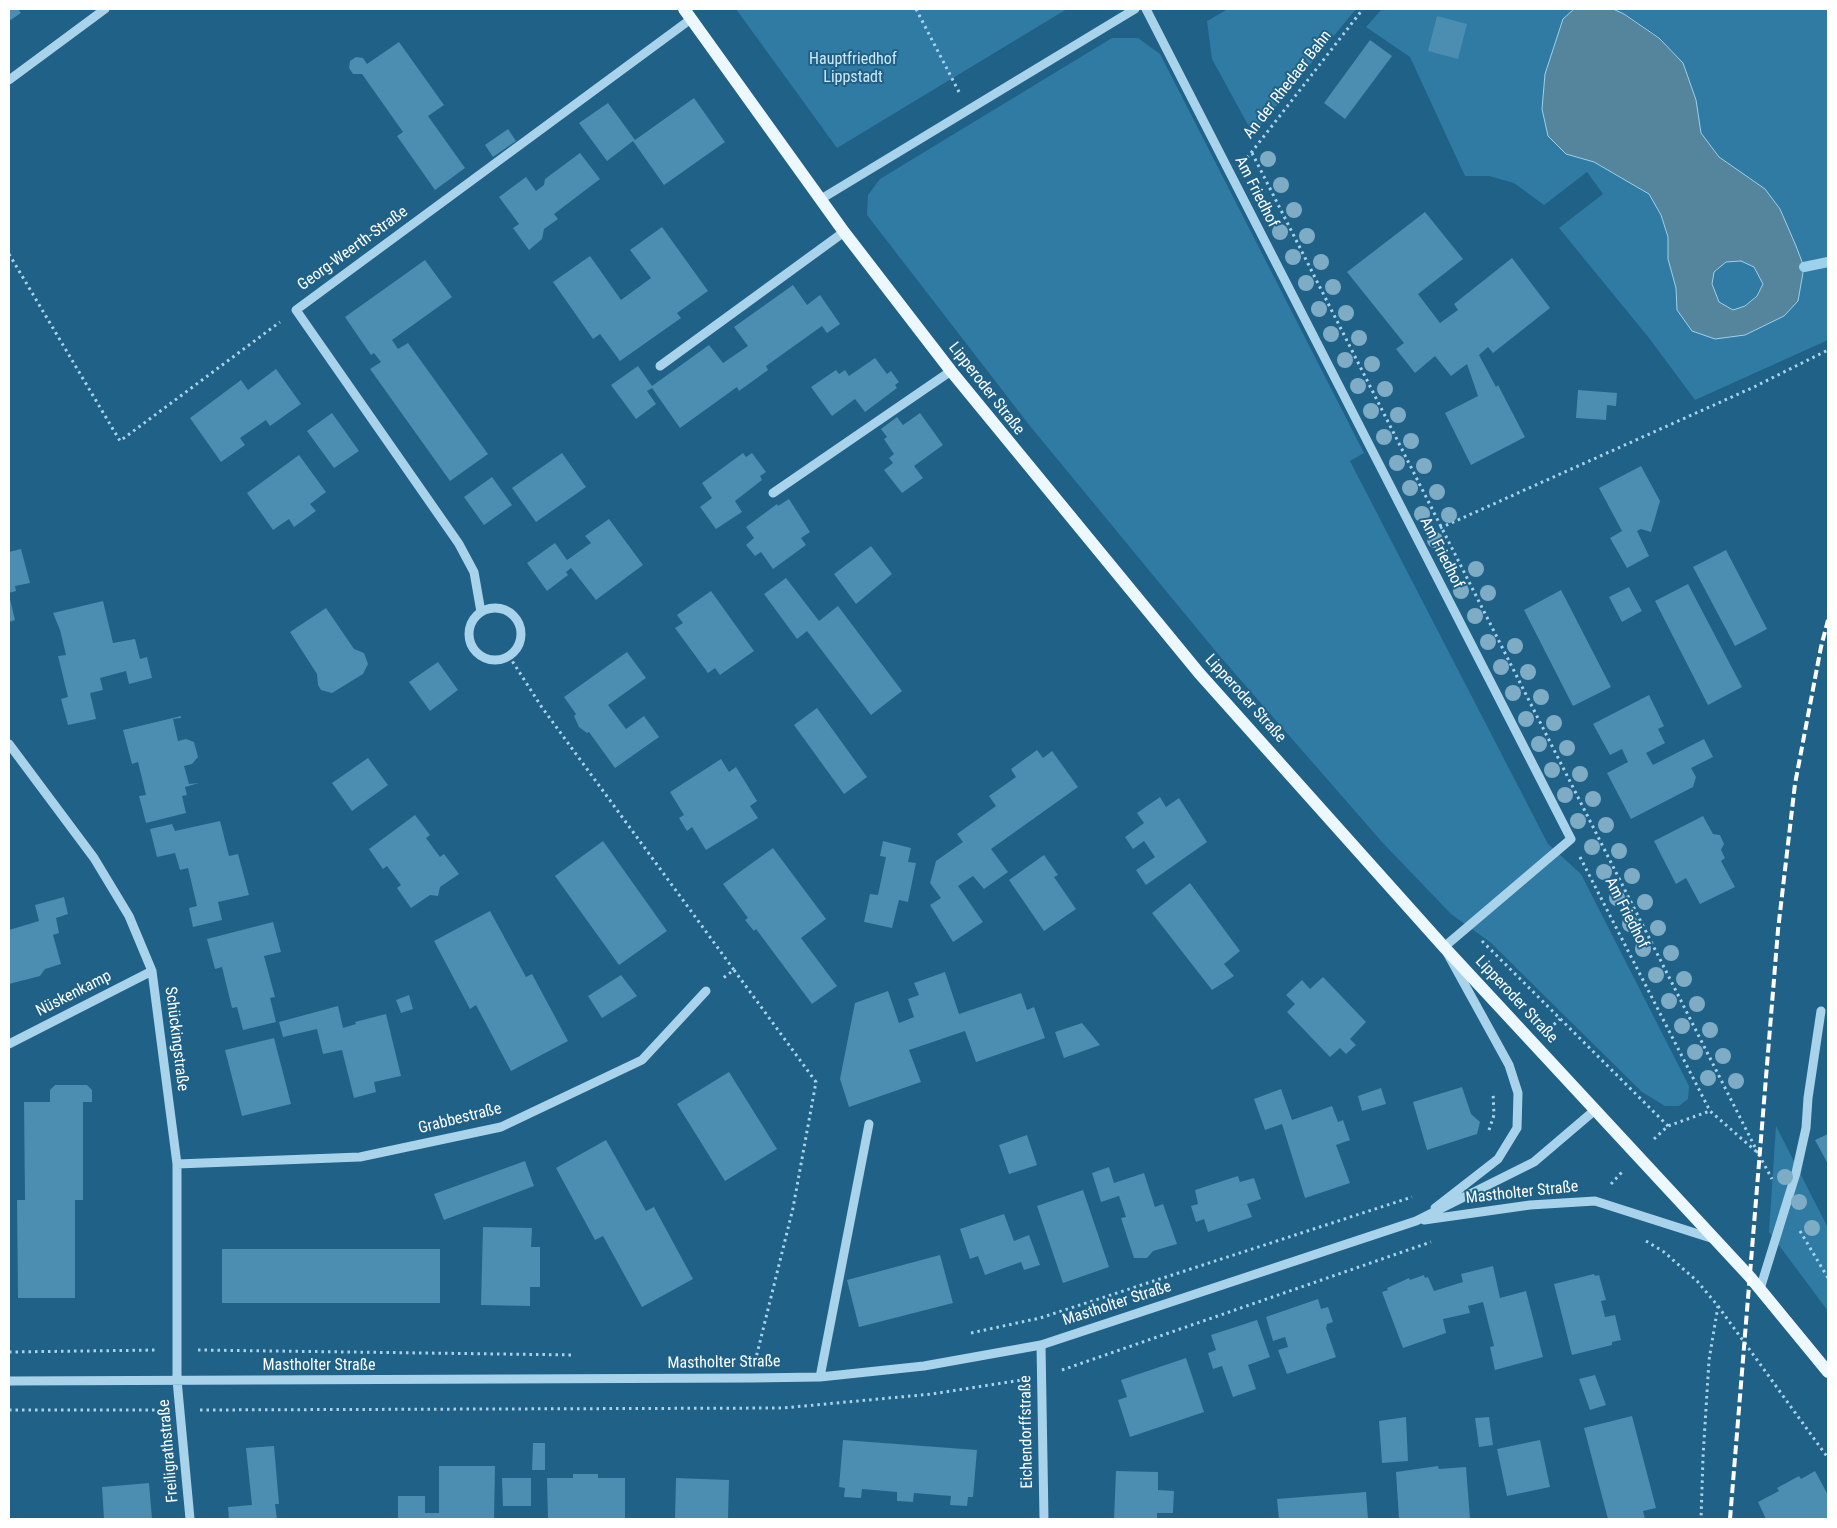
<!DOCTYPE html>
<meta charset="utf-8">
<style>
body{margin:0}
#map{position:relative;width:1837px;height:1528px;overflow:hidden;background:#1f6187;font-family:"Roboto Condensed",sans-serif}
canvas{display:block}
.frame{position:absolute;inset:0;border:10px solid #fff;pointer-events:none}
</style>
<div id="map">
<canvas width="1837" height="1528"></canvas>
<div class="frame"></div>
</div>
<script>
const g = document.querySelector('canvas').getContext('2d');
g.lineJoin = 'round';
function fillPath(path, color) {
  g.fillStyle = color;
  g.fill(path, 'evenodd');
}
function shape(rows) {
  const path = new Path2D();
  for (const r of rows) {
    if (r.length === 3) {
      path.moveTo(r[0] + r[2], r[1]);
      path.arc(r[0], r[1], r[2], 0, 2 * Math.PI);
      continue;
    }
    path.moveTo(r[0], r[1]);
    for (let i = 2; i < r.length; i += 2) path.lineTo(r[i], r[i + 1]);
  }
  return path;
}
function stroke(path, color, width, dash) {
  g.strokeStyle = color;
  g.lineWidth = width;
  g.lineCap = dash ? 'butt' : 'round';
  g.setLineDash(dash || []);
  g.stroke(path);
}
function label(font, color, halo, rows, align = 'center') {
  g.font = font + ' "Roboto Condensed",sans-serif';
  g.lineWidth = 4;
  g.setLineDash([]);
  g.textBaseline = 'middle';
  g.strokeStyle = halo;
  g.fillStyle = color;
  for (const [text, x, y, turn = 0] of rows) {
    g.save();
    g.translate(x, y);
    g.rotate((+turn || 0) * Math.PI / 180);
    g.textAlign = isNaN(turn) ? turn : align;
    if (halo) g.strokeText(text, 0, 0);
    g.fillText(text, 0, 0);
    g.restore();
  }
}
fillPath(shape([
 [736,9,1067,9,837,148],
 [1228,9,1356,9,1253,134,1212,59,1207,21],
 [1382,9,1574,9,1563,19,1555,45,1566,154,1594,162,1649,194,1661,215,1668,237,1668,259,1676,288,1677,310,1692,330,1798,301,1804,267,1780,209,1765,189,1719,157,1701,133,1696,100,1683,63,1659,37,1625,14,1613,9,1828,9,1828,340,1695,400,1649,338,1559,228,1603,194,1587,172,1544,205,1514,183,1489,176,1465,176,1410,57,1366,27],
 [1112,38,1138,38,1160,54,1364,453,1350,461,1548,844,1581,874,1689,1086,1688,1099,1679,1106,1665,1106,1642,1092,1490,942,1451,914,1382,842,1218,654,1030,426,867,215,868,195,880,179],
 [1741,261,1754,267,1763,284,1757,295,1745,306,1733,310,1719,302,1712,284,1714,272,1726,262],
 [1776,1126,1828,1228,1828,1311,1769,1232]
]), '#307ba4');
const water = shape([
 [1574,9,1613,9,1624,14,1659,38,1683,63,1696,100,1701,133,1719,157,1765,189,1780,209,1796,246,1804,267,1798,301,1784,316,1745,335,1715,339,1692,331,1677,310,1676,288,1668,259,1668,237,1661,215,1649,194,1594,162,1566,154,1548,136,1542,109,1545,74,1563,19,1574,9],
 [1741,261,1754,267,1763,284,1757,296,1745,306,1733,310,1719,302,1712,284,1714,272,1726,262,1741,261]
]);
fillPath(water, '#55849d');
stroke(water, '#9dd1ec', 1);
stroke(shape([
 [1804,267,1828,262]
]), '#9dd1ec', 10);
fillPath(shape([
 [9,9,18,9,21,13,9,21],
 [1437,16,1467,24,1458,59,1428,51],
 [1370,40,1392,56,1345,119,1324,103],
 [399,42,444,105,428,116,465,168,435,190,397,136,403,132,362,74,353,74,349,68,350,61,356,57,363,58,367,64],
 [694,98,725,142,664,185,633,141,607,161,579,123,608,103,635,140],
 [508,129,516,141,493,157,485,145],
 [580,153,600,179,554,214,558,219,544,229,542,239,529,250,513,228,519,224,499,197,526,177,536,191,544,185,545,179],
 [1425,212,1463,259,1418,294,1440,323,1458,310,1454,304,1512,258,1550,308,1493,353,1488,347,1479,355,1496,387,1498,385,1525,437,1471,465,1445,413,1478,396,1467,364,1451,376,1435,356,1415,373,1396,349,1404,343,1347,272],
 [662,227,708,291,677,313,681,318,620,361,600,334,593,339,553,282,590,256,621,300,651,278,630,250],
 [425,260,452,297,392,340,398,349,408,343,488,454,450,481,370,369,381,362,374,353,371,355,345,317],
 [793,285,807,305,820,295,840,324,827,333,822,326,766,366,768,370,739,391,737,387,680,428,652,388,647,391,656,404,636,419,611,385,638,366,652,386,709,345,723,363,748,346,734,327],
 [875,358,887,374,891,371,899,382,895,385,897,388,865,412,855,399,832,416,811,387,836,370,839,374,845,370,849,376],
 [276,369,301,404,270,426,266,420,240,438,245,445,221,462,190,418,241,380,248,390],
 [1578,390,1617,393,1616,406,1607,405,1606,420,1576,418],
 [332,413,359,451,334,468,307,431],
 [920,413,943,445,914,466,923,478,902,493,884,470,893,463,889,458,894,454,884,439,887,437,881,429,897,417,903,425],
 [562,453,586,487,536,522,512,488],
 [743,453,746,457,752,453,766,472,760,476,762,480,735,501,742,512,716,529,700,507,712,498,702,483],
 [299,455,326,492,310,504,316,511,294,527,289,519,273,530,247,493],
 [1641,466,1660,501,1651,532,1641,529,1637,531,1649,556,1627,568,1610,538,1622,531,1599,488],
 [492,477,512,505,484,525,464,497],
 [789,499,810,532,801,538,806,545,773,569,761,552,755,556,746,545,754,538,746,527,777,504,778,506],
 [609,519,643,565,596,600,571,568,566,572,568,575,547,591,527,563,555,543,567,560,591,543,585,536],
 [871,546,892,574,856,604,834,574],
 [21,549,30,583,15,586,16,591,9,593,9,552],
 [1726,550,1767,629,1735,646,1693,567],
 [786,578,819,621,838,606,902,691,871,715,807,631,797,639,764,594],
 [1688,584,1742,687,1708,705,1655,601],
 [1629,587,1642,611,1622,622,1609,597],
 [1561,590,1611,687,1573,706,1524,610],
 [711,591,754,651,720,675,715,668,708,673,675,628,683,623,677,615],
 [9,595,15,620,9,622],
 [103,601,113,643,135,639,140,659,147,657,152,678,129,684,126,671,100,678,103,690,90,693,96,719,68,725,61,699,68,697,58,656,66,655,60,630,53,613],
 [326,608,354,649,364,653,368,664,363,674,332,693,321,690,318,685,317,674,290,632],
 [627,652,646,678,608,705,626,729,644,716,659,737,615,768,589,732,587,733,579,727,574,716,576,714,564,697],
 [438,662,458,690,430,711,409,682],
 [1649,695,1664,726,1658,729,1665,743,1646,753,1653,765,1704,739,1713,757,1691,768,1696,777,1693,787,1631,819,1607,773,1628,762,1622,749,1610,755,1593,724],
 [817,708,867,777,844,794,794,725],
 [181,716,181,718,173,719,178,741,186,739,194,742,198,757,192,764,184,766,189,784,199,783,185,787,187,795,182,796,186,813,146,823,139,796,146,795,138,762,132,764,123,730],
 [1037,750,1043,758,1052,751,1078,787,991,849,1008,872,984,889,973,876,958,886,983,922,953,942,930,905,941,898,930,883,936,861,963,842,957,834,996,806,989,796,1016,777,1011,769],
 [368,758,388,785,352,811,332,783],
 [721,759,729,772,736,767,757,801,750,806,758,818,706,850,692,827,687,831,679,818,684,815,670,792],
 [1160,797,1166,807,1179,798,1207,842,1146,885,1136,870,1155,857,1144,841,1133,849,1125,837,1144,823,1137,813],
 [415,815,430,835,426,838,440,857,444,854,459,874,440,887,438,896,430,895,411,908,397,888,401,885,387,866,383,869,369,849],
 [1703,816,1713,834,1720,835,1724,844,1721,850,1725,858,1721,861,1735,887,1700,904,1686,878,1676,884,1654,841],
 [220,821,229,856,238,854,249,895,218,902,222,920,193,927,189,908,197,906,188,868,180,870,175,853,157,857,150,829,172,824,175,831],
 [603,841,667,931,619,965,555,876],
 [883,841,911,848,908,862,916,863,908,902,899,900,892,928,864,922,870,894,878,895,886,857,880,856],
 [773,848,826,919,801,938,837,986,812,1004,756,929,754,931,745,920,748,918,723,884],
 [1044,855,1058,875,1054,877,1076,909,1044,931,1009,880],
 [1190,883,1240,951,1224,964,1234,976,1212,990,1152,913],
 [64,897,68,914,56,918,59,933,53,935,61,964,45,969,40,976,9,984,9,930,39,921,35,905],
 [490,911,526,977,532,974,568,1041,511,1071,476,1005,470,1009,434,941],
 [273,922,281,952,264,956,275,997,270,998,276,1022,243,1030,237,1007,232,1008,222,967,215,969,207,939],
 [945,972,959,1014,1021,993,1027,1010,1034,1007,1045,1038,976,1062,965,1031,909,1050,921,1082,849,1107,840,1079,855,1003,888,991,899,1023,914,1017,908,999,919,995,914,983],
 [621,975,637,996,602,1018,588,996],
 [1323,977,1366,1022,1350,1039,1356,1045,1346,1054,1340,1048,1330,1057,1287,1012,1295,1004,1286,995,1302,980,1310,989],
 [409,995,413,1009,401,1013,396,1000],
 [338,1006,343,1028,356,1024,355,1022,386,1014,401,1076,374,1082,376,1092,354,1098,342,1050,323,1054,317,1029,283,1037,279,1022],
 [1082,1023,1100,1045,1064,1058,1055,1032],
 [274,1038,291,1104,242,1116,225,1050],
 [729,1072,777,1149,725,1181,677,1104],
 [55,1085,87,1085,92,1090,92,1102,83,1102,83,1200,75,1200,75,1298,18,1298,17,1200,25,1200,24,1102,50,1102,50,1090],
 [1462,1087,1471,1114,1480,1122,1477,1134,1427,1150,1413,1102],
 [1381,1088,1386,1104,1362,1111,1358,1096],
 [1281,1089,1292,1120,1332,1106,1338,1122,1343,1120,1350,1140,1336,1145,1350,1183,1305,1198,1282,1124,1265,1130,1254,1099],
 [1828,1134,1828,1164,1815,1140],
 [1027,1135,1037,1165,1009,1174,999,1145],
 [606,1140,646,1211,654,1207,693,1279,642,1307,603,1236,595,1240,556,1168],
 [525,1161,534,1186,444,1220,434,1194],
 [1109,1167,1114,1183,1144,1173,1155,1207,1163,1204,1177,1244,1153,1251,1147,1258,1134,1258,1121,1218,1126,1217,1119,1196,1101,1202,1092,1173],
 [1238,1176,1240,1182,1254,1178,1261,1199,1247,1204,1252,1217,1208,1232,1204,1219,1196,1222,1191,1206,1198,1204,1195,1190],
 [1083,1190,1109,1267,1063,1283,1037,1206],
 [1004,1214,1014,1241,1029,1235,1040,1265,1024,1270,1021,1262,985,1275,978,1256,970,1259,960,1229],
 [483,1227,532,1228,531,1247,540,1247,540,1287,530,1287,530,1306,481,1305],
 [222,1249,440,1249,440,1303,222,1303],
 [940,1255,953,1303,859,1327,847,1280],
 [1493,1266,1500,1298,1526,1291,1543,1357,1495,1370,1490,1347,1494,1346,1483,1302,1468,1306,1470,1313,1443,1319,1446,1333,1403,1348,1382,1292,1388,1290,1387,1288,1409,1278,1410,1280,1424,1275,1425,1278,1428,1277,1434,1291,1463,1282,1461,1274],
 [1594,1274,1595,1276,1599,1275,1606,1300,1601,1301,1605,1317,1615,1315,1621,1340,1612,1342,1612,1345,1572,1355,1554,1284],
 [1318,1299,1321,1309,1328,1307,1333,1322,1327,1324,1326,1328,1336,1357,1287,1374,1278,1350,1288,1347,1285,1337,1273,1341,1266,1317],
 [1257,1320,1270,1357,1248,1365,1256,1389,1233,1397,1222,1366,1213,1369,1208,1353,1216,1350,1211,1335],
 [1186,1358,1204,1412,1130,1437,1118,1400,1127,1397,1121,1380],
 [1595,1375,1606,1405,1590,1410,1579,1379],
 [1632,1416,1656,1508,1643,1511,1645,1519,1608,1519,1584,1428],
 [1406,1417,1408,1461,1382,1463,1379,1421],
 [1489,1417,1493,1445,1479,1447,1475,1418],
 [843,1440,977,1450,973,1497,968,1497,967,1506,950,1505,951,1496,914,1493,913,1502,897,1501,897,1492,862,1489,861,1498,844,1497,845,1488,839,1487],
 [1540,1440,1550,1487,1507,1496,1497,1449],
 [533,1443,545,1443,545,1470,532,1470],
 [274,1446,279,1504,275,1504,277,1519,229,1519,228,1507,252,1505,246,1448],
 [439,1466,495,1466,494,1519,398,1519,398,1496,425,1496,425,1513,439,1513],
 [1438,1466,1439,1469,1466,1467,1470,1519,1399,1519,1396,1472],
 [1116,1471,1158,1472,1158,1490,1174,1491,1173,1513,1157,1513,1157,1519,1114,1519],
 [1815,1471,1828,1495,1828,1519,1766,1519,1758,1502,1779,1491,1777,1488,1799,1476,1801,1479],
 [573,1474,598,1474,598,1478,625,1478,625,1519,548,1519,547,1478,573,1478],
 [502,1478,531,1478,531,1506,503,1506],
 [676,1478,729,1480,728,1519,675,1519],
 [149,1483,152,1519,104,1519,102,1487],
 [1366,1492,1368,1519,1279,1519,1277,1499]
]), '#4c8db2');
stroke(shape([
 [916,9,959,92],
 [1252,153,1758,1153],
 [1247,158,1363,9],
 [9,254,120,441,280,322],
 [1440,528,1754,387,1828,350],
 [509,656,541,706,734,970,723,978],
 [1580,857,1710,1111,1758,1153,1772,1179],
 [1482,941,1668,1126],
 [734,970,816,1082,793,1208,756,1358],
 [1549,1029,1560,1019],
 [1489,1130,1494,1115,1493,1092],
 [1654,1139,1668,1126,1710,1111],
 [1611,1184,1622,1172],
 [1800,1231,1828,1278],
 [1646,1241,1664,1252,1697,1281,1718,1306,1709,1360,1703,1457,1701,1519],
 [1718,1306,1828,1458],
 [971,1333,1040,1318,1412,1197],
 [198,1350,575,1355],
 [9,1352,157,1350],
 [1062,1370,1431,1242],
 [9,1410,158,1410],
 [200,1410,783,1408,932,1394,1022,1380]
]), '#a9d3ea', 3, [2.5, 4]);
stroke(shape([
 [1146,9,1571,839,1444,947,1509,1065,1518,1093,1517,1128,1498,1159,1435,1208],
 [9,80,105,9],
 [821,199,1135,9],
 [660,366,844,232],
 [773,493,951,371],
 [495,634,26],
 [481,612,474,572,459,544,296,310,691,19],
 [9,744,94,858,129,916,152,971,177,1164,177,1380,190,1519],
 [9,1044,152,971],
 [177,1164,360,1157,501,1127,642,1060,706,991],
 [1424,1220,1530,1205,1595,1201,1714,1239],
 [1760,1289,1796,1173,1806,1128,1808,1098,1821,1011],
 [1041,1345,1044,1519],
 [820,1377,869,1124],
 [9,1381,752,1378,820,1377,924,1366,1041,1345,1416,1221,1534,1162,1595,1110]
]), '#a9d3ea', 9);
stroke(shape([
 [684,9,844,232,951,371,1199,673,1444,947,1750,1277,1828,1372]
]), '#edf7fe', 12);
stroke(shape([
 [1730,1519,1778,930,1795,784,1821,647,1828,620]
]), '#fff', 4, [9, 4]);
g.fillStyle = '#7facc5';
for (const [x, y] of [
 [1268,159],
 [1281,185],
 [1294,210],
 [1280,232],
 [1307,236],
 [1293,257],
 [1321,262],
 [1306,283],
 [1333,287],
 [1319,309],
 [1346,313],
 [1331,334],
 [1359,338],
 [1345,360],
 [1372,364],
 [1358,386],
 [1385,389],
 [1371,411],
 [1398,415],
 [1384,437],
 [1411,441],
 [1397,463],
 [1424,466],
 [1410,488],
 [1437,492],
 [1422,514],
 [1449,515],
 [1435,540],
 [1476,569],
 [1461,591],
 [1488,593],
 [1475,616],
 [1488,642],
 [1515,646],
 [1501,667],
 [1528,672],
 [1513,693],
 [1541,697],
 [1526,719],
 [1554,723],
 [1539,744],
 [1567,748],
 [1552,770],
 [1580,774],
 [1565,795],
 [1593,799],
 [1578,821],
 [1606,825],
 [1592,847],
 [1619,851],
 [1604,872],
 [1632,876],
 [1617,898],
 [1645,902],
 [1630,924],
 [1658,928],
 [1643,949],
 [1671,953],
 [1656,975],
 [1684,979],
 [1669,1001],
 [1697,1004],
 [1682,1026],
 [1710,1030],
 [1695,1052],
 [1723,1056],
 [1708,1078],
 [1736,1081],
 [1785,1177],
 [1799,1202],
 [1812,1228]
]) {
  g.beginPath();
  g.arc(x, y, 8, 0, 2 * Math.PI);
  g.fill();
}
label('16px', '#cee9f8', '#1f6187', [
 ["Hauptfriedhof",853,60],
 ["Lippstadt",853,78]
]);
label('16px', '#fff', '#1f6187', [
 ["An der Rhedaer Bahn",1288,85,-52],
 ["Am Friedhof",1256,192,63],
 ["Georg-Weerth-Straße",353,249,-36],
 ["Lipperoder Straße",986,389,52],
 ["Am Friedhof",1441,553,63],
 ["Lipperoder Straße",1245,699,48],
 ["Am Friedhof",1626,913,63],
 ["Nüskenkamp",74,994,-27],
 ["Lipperoder Straße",1516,1000,47],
 ["Schückingstraße",176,1039,83],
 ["Grabbestraße",460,1119,-14],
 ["Mastholter Straße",1522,1193,-6],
 ["Mastholter Straße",1117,1304,-18],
 ["Mastholter Straße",724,1363,-1],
 ["Mastholter Straße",319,1366],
 ["Eichendorffstraße",1027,1432,-91],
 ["Freiligrathstraße",169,1451,-95]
]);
</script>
